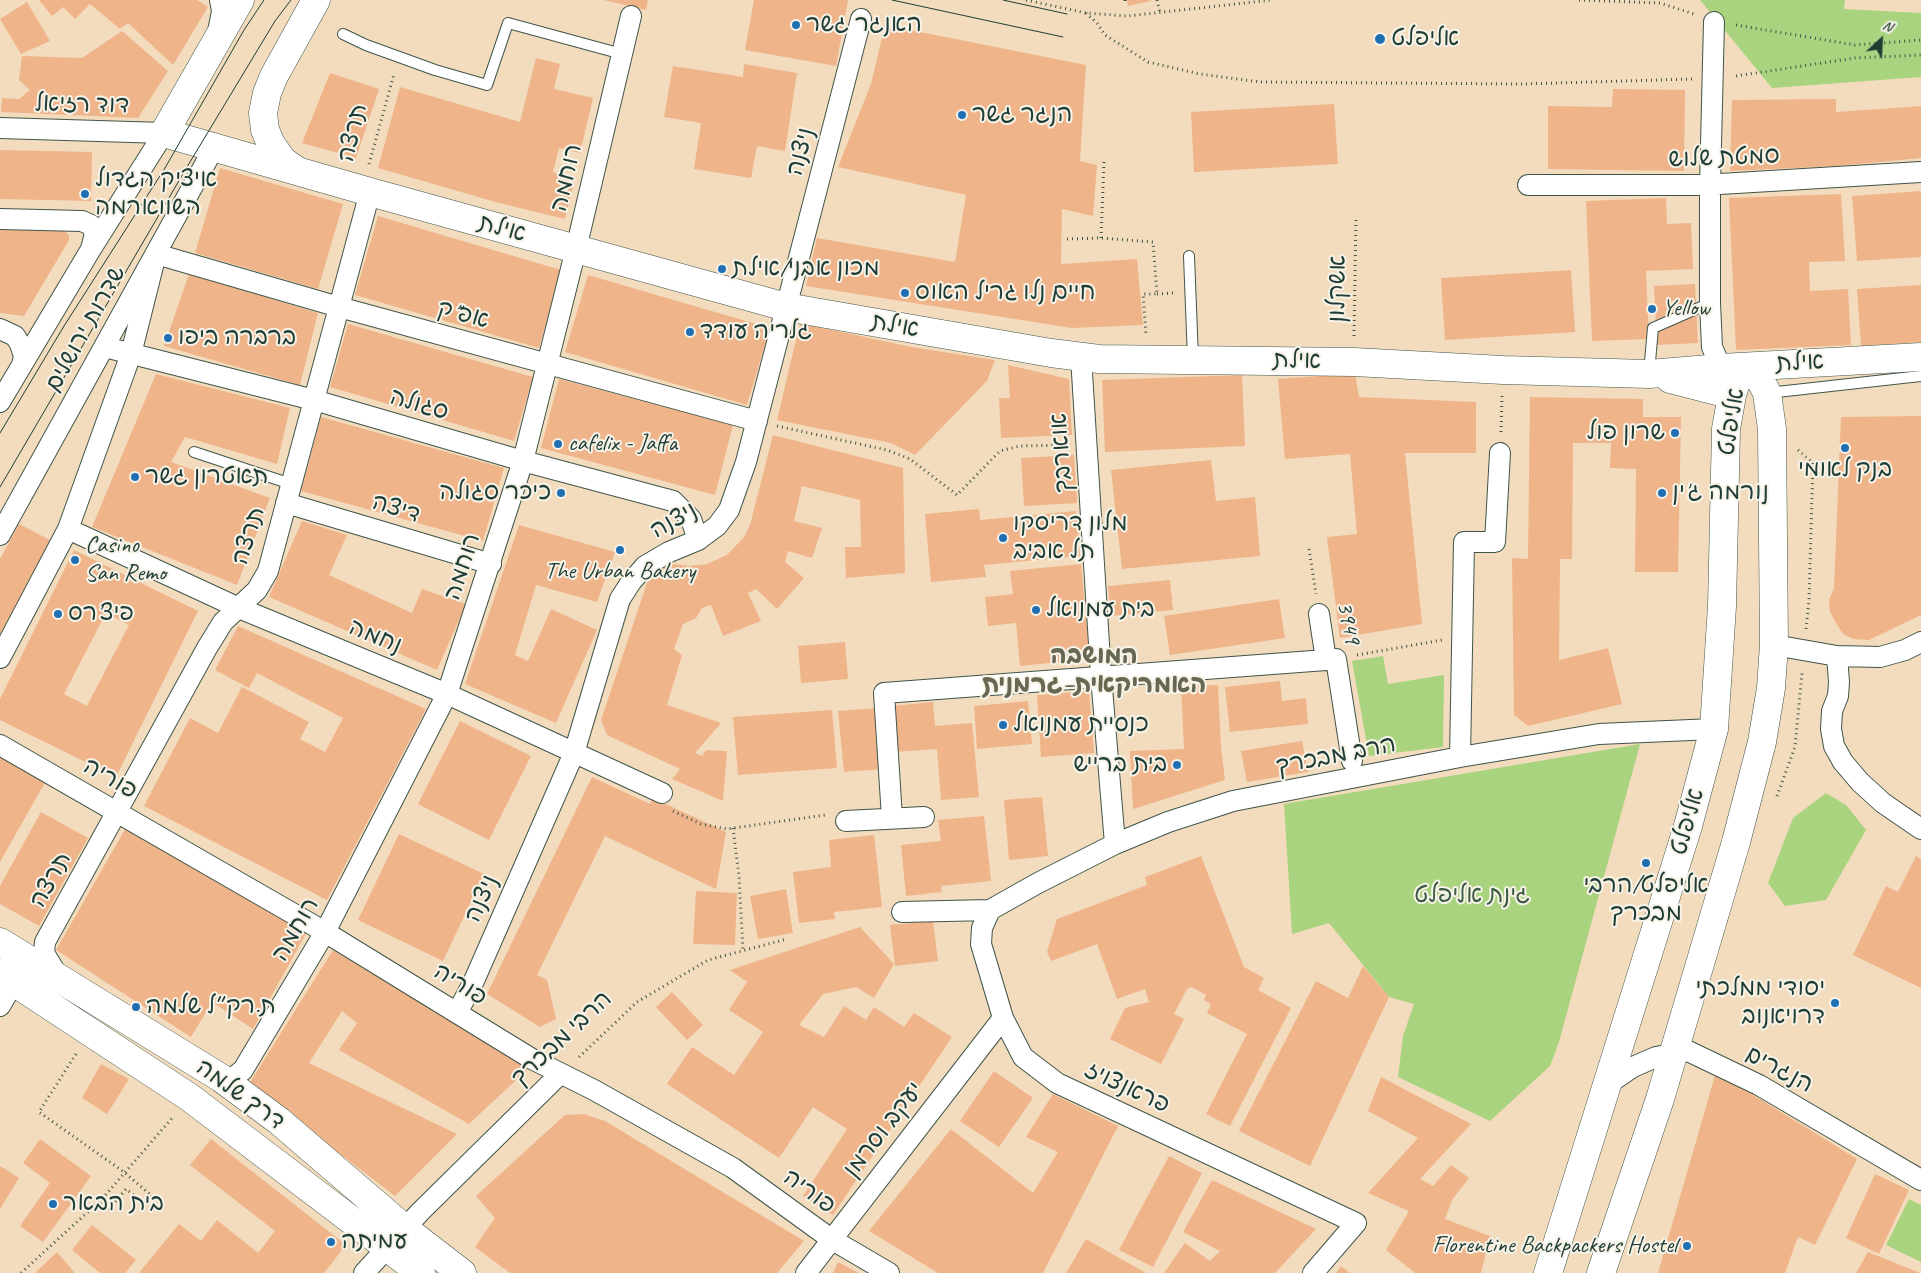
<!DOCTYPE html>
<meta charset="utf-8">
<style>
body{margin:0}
#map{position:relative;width:1921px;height:1273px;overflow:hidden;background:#f3dcbd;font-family:Caveat,sans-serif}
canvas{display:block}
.north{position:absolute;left:1856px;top:15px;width:50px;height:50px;-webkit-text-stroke:4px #f7f3e8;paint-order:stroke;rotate:25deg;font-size:14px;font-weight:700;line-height:20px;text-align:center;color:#1f3d34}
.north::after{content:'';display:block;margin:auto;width:18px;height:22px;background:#1f3d34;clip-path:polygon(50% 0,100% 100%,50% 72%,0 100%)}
</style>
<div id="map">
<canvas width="1921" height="1273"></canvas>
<div class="north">N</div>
</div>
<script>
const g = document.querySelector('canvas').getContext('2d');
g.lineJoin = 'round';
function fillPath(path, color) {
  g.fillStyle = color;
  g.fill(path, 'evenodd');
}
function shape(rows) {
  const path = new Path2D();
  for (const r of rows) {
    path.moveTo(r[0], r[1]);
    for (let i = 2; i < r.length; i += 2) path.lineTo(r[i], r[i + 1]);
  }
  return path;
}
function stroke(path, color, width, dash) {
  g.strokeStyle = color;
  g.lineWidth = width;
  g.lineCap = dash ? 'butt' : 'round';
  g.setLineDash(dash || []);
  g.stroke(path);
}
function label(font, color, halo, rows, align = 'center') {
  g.font = font + ' Caveat,"Playpen Sans Hebrew",sans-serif';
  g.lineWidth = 4;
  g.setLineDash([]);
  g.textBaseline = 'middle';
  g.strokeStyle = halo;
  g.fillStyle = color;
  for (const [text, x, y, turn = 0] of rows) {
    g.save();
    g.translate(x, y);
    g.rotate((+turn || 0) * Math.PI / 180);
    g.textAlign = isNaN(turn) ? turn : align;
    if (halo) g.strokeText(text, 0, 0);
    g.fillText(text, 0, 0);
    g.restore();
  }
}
fillPath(shape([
 [1700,0,1845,0,1844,9,1921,13,1921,77,1772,88],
 [1383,656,1388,684,1444,675,1443,747,1369,756,1352,661],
 [1640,744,1559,1042,1550,1066,1490,1121,1398,1077,1403,1036,1414,1004,1389,997,1329,923,1292,934,1284,804],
 [1826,793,1846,805,1866,830,1826,900,1785,906,1768,883,1793,818],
 [1909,1199,1921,1205,1921,1262,1886,1245]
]), '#a9d37f');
fillPath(shape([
 [39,0,197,0,208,7,173,65,128,23,120,29,90,4,75,19,63,7,52,16],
 [604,0,648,0,646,10],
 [754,0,848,0,836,66,745,50],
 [1127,0,1151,0,1151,1,1128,6],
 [27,2,50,41,21,54,0,19],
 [885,25,1086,65,1080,161,1097,165,1093,216,1062,209,1061,264,1137,259,1143,325,1072,328,806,286,817,238,955,262,966,195,838,167,871,84],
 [122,31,168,71,138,118,1,112,2,98,19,99,30,90,19,80,22,56,82,58],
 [536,58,560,64,554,89,593,98,580,153,559,148,553,172,575,178,565,219,499,203,378,168,400,87,520,122],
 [744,64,797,73,785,151,757,146,751,178,694,169,701,123,664,117,673,66,743,77],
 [330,73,379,89,356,158,302,143],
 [1613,89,1685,90,1684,171,1548,169,1548,106,1612,107],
 [1836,99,1836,112,1921,106,1921,158,1838,166,1730,171,1732,100],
 [1334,104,1338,164,1194,172,1191,112],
 [0,150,92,152,91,201,0,199],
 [220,168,343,204,318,289,195,253],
 [1921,191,1921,257,1857,261,1852,196],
 [1841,194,1845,261,1809,262,1810,291,1848,289,1851,345,1736,350,1729,198],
 [1666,198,1667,224,1691,223,1693,269,1646,271,1649,339,1592,341,1586,201],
 [378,216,561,270,539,348,355,295],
 [0,229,63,230,69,235,69,240,24,316,0,313],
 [1571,270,1575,332,1445,340,1441,278],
 [189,274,318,313,300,385,164,346],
 [588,275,770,328,747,405,565,352],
 [1695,284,1698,343,1657,345,1654,286],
 [1921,285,1921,342,1861,346,1857,289],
 [800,323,911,347,995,360,987,381,915,455,891,443,777,420],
 [348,324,533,377,514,441,330,387],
 [1008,365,1069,379,1072,435,1001,438,999,398,1010,398],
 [1355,373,1359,397,1476,402,1476,453,1405,453,1422,624,1340,638,1327,537,1357,534,1350,454,1285,459,1278,379],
 [156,374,290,408,277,464,185,437,171,462,270,498,237,585,92,527],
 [1242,375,1245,446,1105,452,1102,380],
 [559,379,733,425,715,495,541,448],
 [1530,397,1643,399,1643,417,1681,417,1678,572,1635,572,1636,469,1610,468,1611,443,1573,443,1572,559,1560,559,1559,660,1608,648,1622,704,1528,726,1514,715,1512,558,1528,559],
 [1921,416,1921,615,1869,640,1853,639,1843,634,1836,623,1830,612,1829,600,1834,588,1841,417],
 [321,417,504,468,483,541,301,491],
 [773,435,903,468,905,573,846,578,845,547,861,547,860,500,802,486,794,521,822,528,812,558,788,551,785,562,804,578,777,609,756,589,748,593,761,621,723,636,711,605,702,608,696,618,683,624,674,649,682,655,667,705,721,723,695,753,702,756,706,750,727,751,723,801,672,779,680,769,607,735,601,720,647,583,655,573,664,567,673,564,690,566,707,564,727,555,744,537,750,525],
 [1074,455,1077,503,1024,506,1021,458],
 [1211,460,1216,501,1255,497,1260,556,1122,569,1111,470],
 [979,509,980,520,1076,511,1080,556,984,565,986,577,931,582,925,514],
 [302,521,347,535,329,575,412,613,422,589,466,604,437,670,269,597],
 [19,524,50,540,0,635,0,559],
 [519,525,615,552,597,602,536,585,515,655,528,661,551,609,597,630,556,723,465,684],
 [74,550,198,611,116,777,0,720,0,699],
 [106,613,129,625,87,706,64,694],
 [1081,564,1090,659,1020,666,1016,623,988,626,985,597,1013,594,1010,571],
 [1170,580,1173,610,1111,616,1108,586],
 [1279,599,1285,638,1170,655,1164,616],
 [238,626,426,709,327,900,144,806,190,718,218,733,242,687,309,722,300,739,325,752,343,718,257,673,249,688,215,670],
 [845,642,848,679,801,683,798,646],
 [1280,681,1282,701,1306,698,1308,724,1230,732,1225,687],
 [1218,685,1221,747,1225,780,1133,809,1130,751,1184,749,1181,686],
 [1089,691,1094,753,1041,757,1037,695],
 [1028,701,1032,744,977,749,974,706],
 [933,702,935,726,972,723,979,797,941,800,937,749,895,752,892,706],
 [878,708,883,769,844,772,838,711],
 [832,710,837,768,738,775,733,717],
 [460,721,531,756,489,840,418,804],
 [1302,741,1308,772,1247,782,1241,751],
 [0,753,47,779,0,862],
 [592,777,650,804,653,798,726,832,716,889,605,836,537,975,547,980,556,1019,540,1027,487,994],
 [1042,797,1048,856,1009,860,1004,800],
 [41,812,88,838,39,926,0,904,0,886],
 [984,816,991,881,941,886,942,892,906,896,901,845,941,841,938,820],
 [128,824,309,928,253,1029,212,1002,191,1037,56,950],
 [399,834,484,874,443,961,358,920],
 [874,835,882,907,834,912,835,919,799,923,793,872,831,867,829,840],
 [1201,856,1244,967,1264,978,1258,990,1291,1008,1230,1126,1206,1114,1247,1034,1207,1013,1211,1004,1204,1000,1206,995,1192,987,1187,989,1174,1014,1184,1019,1161,1064,1110,1039,1125,1008,1149,1002,1145,989,1117,999,1097,944,1051,961,1047,952,1057,919,1147,885,1145,877],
 [1916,856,1921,859,1921,988,1853,955,1886,886,1898,892],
 [786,889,793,933,758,939,750,896],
 [696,891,737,893,735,945,693,944],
 [933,921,938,961,895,966,890,925],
 [860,927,894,964,874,998,856,987,823,994,799,1025,824,1037,844,1006,866,1020,874,1007,904,1027,914,1013,952,1037,833,1215,803,1196,847,1129,813,1107,779,1158,667,1084,692,1047,734,1075,763,1032,729,1010,747,982,730,970],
 [333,950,529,1068,469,1124,339,1050,357,1023,342,1011,309,1063,457,1134,395,1196,249,1084],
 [1363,966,1389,997,1310,1166,1239,1131,1316,981,1348,998],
 [672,992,703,1025,687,1040,656,1007],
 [101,1064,129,1079,107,1114,82,1098],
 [994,1071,1033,1098,999,1147,960,1121],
 [1716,1072,1857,1159,1815,1245,1798,1237,1785,1273,1658,1273],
 [1381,1077,1471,1124,1420,1179,1433,1186,1451,1165,1469,1178,1452,1200,1445,1219,1490,1236,1481,1273,1415,1273,1386,1250,1409,1211,1368,1193,1418,1138,1368,1111],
 [1053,1094,1118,1126,1043,1273,938,1273,869,1231,951,1129,1033,1193,1058,1152,1026,1137],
 [584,1114,605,1121,804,1241,777,1273,510,1273,475,1247,495,1218,476,1196,565,1115],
 [40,1139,91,1176,43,1242,20,1226,50,1183,23,1163],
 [211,1139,346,1245,324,1273,139,1273,179,1224,201,1241,217,1220,258,1253,275,1231,190,1165],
 [1169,1156,1202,1173,1153,1267,1119,1250],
 [0,1166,19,1178,0,1209],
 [1875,1174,1909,1190,1879,1254,1846,1238],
 [1212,1180,1316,1229,1275,1273,1164,1273,1185,1243,1210,1261,1220,1251,1183,1232],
 [92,1225,136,1260,125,1273,100,1273,72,1250],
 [1086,1239,1146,1273,1066,1273],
 [57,1252,75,1273,35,1273],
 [1868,1252,1920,1273,1856,1273],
 [838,1262,859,1273,833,1273],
 [1341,1266,1350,1273,1336,1273]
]), '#efb48a');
const lane = shape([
 [343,34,366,45,435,70,487,85,508,23,622,54],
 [1189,256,1193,359],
 [1649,373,1653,328,1710,303],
 [1768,393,1921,376],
 [194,452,291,484]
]);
const street = shape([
 [1714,22,1710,185,1710,303,1712,347,1721,368],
 [218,32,222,11,220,0],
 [0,128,164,133,91,249,0,402],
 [1528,185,1703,185,1921,172],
 [0,219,82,221,91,225,95,234,91,249],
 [0,329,15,336,20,344,24,356,22,365],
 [105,347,314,400,523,461,673,501,691,519,698,540],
 [1081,357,1101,676,1115,844],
 [286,503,491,564],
 [68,529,239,608,447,694,662,793],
 [0,535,215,146],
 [1319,614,1326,660,1336,659,1352,761],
 [1774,645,1837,656,1880,657,1905,650,1921,642],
 [1837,656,1839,682,1838,696,1832,711,1831,729,1834,746,1843,762,1860,782,1883,803,1921,829],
 [0,658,68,529,131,354,156,254,339,307,757,421],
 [0,745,325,932,532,1059,594,1090,733,1168,831,1239,889,1273],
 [1460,757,1464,542,1495,542,1500,453],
 [892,818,884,693,1326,660],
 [846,821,924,817],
 [990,910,982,928,981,944,1003,1018,1023,1057,1057,1083,1356,1223,1313,1273],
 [902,912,990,910,1038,883,1115,844,1168,822,1233,801,1460,757,1599,734,1714,729],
 [58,976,44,953,45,942,207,648,223,622,257,590,268,571,370,192],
 [0,1006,14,982],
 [457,1013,473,983,574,753,620,599,631,582,645,566,669,552,698,540,717,526,729,510,746,462,861,19],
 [221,1078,234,1077,243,1070,325,932,447,694,523,461,576,249,631,16],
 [1608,1084,1633,1067,1656,1057,1688,1051,1759,1085,1921,1180],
 [364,1273,420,1212,560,1074],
 [806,1273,1003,1018]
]);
const secondary = shape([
 [240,0,164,133,370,192,786,307,1051,353,1099,359,1354,362,1503,370,1649,374,1721,368,1921,357],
 [296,170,283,161,271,144,265,130,263,113,267,93,274,76,316,0],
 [1670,379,1732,395],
 [0,942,221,1078,279,1121,405,1229,462,1273],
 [0,973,189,1097,421,1273],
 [1548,1273,1688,826,1714,729,1722,606,1726,429,1732,395,1736,382,1745,367],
 [1601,1273,1660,1099,1736,842,1762,742,1771,688,1774,645,1772,429,1767,393,1761,381,1745,367]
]);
stroke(lane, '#3f5549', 12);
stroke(street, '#3f5549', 22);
stroke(secondary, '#3f5549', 29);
stroke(shape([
 [1026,0,1086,13,1127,16,1272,0],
 [1125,0,1125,1],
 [1157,0,1160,13],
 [1579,0,1660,3,1694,14],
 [1086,13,1097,23,1105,35,1148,62,1200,74,1260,82,1523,84,1692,79],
 [1736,25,1855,45,1921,40],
 [1736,76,1855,58,1921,55],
 [369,164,394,74],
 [1101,238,1104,162],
 [1067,239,1101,238,1153,242,1157,294,1143,294,1146,334],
 [1157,294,1174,293],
 [1354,336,1356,216],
 [777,426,887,450,910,459,957,495,1000,451,1020,446,1065,445],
 [1501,432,1502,396],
 [1798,450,1813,463,1809,601,1806,629],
 [1309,549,1316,594],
 [1357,655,1442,640],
 [1777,796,1795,747,1802,673],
 [673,811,701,824,727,829,825,815],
 [733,828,739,876,743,951],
 [76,1054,39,1112,124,1172,152,1196,145,1204,126,1189,109,1209,99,1203],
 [579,1057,637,1002,708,960,787,939],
 [21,1273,102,1199,173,1117]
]), '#3f5549', 3, [1, 4]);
stroke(lane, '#fff', 10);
stroke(street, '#fff', 20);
stroke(secondary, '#fff', 28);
stroke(shape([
 [892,0,1063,37],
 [1003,0,1067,14],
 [0,433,64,326,165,168,244,30,264,0],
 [0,487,187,167,275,21,291,0]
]), '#1f3d34', 1);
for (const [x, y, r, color] of [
 [796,25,5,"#1f6fb2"],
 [1380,39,6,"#1f6fb2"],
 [962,115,5,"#1f6fb2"],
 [85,194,5,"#1f6fb2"],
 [722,269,5,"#1f6fb2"],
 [905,293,5,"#1f6fb2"],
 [1652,309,5,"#1f6fb2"],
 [690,332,5,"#1f6fb2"],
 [168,338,5,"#1f6fb2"],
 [1675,433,5,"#1f6fb2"],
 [558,444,5,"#1f6fb2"],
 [1845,448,5,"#1f6fb2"],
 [135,477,5,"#1f6fb2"],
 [561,493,5,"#1f6fb2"],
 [1662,493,5,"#1f6fb2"],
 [1003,538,5,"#1f6fb2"],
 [620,550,5,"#1f6fb2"],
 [75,560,5,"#1f6fb2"],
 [1036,610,5,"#1f6fb2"],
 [58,614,5,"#1f6fb2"],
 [1003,725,5,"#1f6fb2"],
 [1177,765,5,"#1f6fb2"],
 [1646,863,5,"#1f6fb2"],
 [1835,1003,5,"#1f6fb2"],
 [136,1007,5,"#1f6fb2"],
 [53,1204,5,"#1f6fb2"],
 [331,1242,5,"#1f6fb2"],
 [1687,1246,5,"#1f6fb2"]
]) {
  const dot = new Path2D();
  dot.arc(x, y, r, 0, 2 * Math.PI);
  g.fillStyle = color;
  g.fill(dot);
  stroke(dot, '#f7f3e8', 2);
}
label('24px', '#1f3d34', '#f7f3e8', [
 ["האנגר גשר",806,25],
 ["אליפלט",1391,39],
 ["הנגר גשר",972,115],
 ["איציק הגדול",95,180],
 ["השווארמה",95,208],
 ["מכון אבני/אילת",732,269],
 ["חיים נלו גריל האוס",915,293],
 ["Yellow",1662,309],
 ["גלריה עודד",700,332],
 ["ברברה ביפו",178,338],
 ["שרון פול",1665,433,"right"],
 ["cafelix - Jaffa",568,444],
 ["בנק לאומי",1845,470,"center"],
 ["תאטרון גשר",145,477],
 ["כיכר סגולה",551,493,"right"],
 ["נורמה ג'ין",1672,493],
 ["מלון דריסקו",1013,524],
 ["תל אביב",1013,552],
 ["Casino",85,546],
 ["San Remo",85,574],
 ["The Urban Bakery",620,572,"center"],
 ["בית עמנואל",1046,610],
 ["פיצ'רס",68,614],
 ["כנסיית עמנואל",1013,725],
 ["בית ברייש",1167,765,"right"],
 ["אליפלט/הרבי",1646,886,"center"],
 ["מבכרך",1646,914,"center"],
 ["יסודי ממלכתי",1825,989,"right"],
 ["דרויאנוב",1825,1017,"right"],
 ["ת.רק״ל שלמה",146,1007],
 ["בית הבאר",63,1204],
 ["עמיתה",341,1242],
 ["Florentine Backpackers Hostel",1677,1246,"right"]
], 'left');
label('24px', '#1f3d34', '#f7f3e8', [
 ["דוד רזיאל",82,105,1],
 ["תרצה",353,133,-76],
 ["ניצנה",801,152,-75],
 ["סמטת שלוש",1724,158,-2],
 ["רוחמה",567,178,-77],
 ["אילת",502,229,15],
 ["אשקלון",1338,289,-89],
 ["אפ\"ק",463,315,15],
 ["אילת",895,326,10],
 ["שדרות ירושלים",86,329,-61],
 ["אילת",1297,361,1],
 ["אילת",1800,363,-3],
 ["סגולה",419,405,16],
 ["אליפלט",1732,422,-81],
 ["אוארבך",1062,453,-94],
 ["דיצה",396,509,17],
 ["ניצנה",674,521,-29],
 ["תרצה",249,536,-72],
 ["רוחמה",463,567,-72],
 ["3949",1348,623,78],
 ["נחמה",375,637,22],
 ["הרב מבכרך",1336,756,-11],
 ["פוריה",110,779,30],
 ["אליפלט",1688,822,-74],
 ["תרצה",51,880,-61],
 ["ניצנה",482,899,-66],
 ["רוחמה",296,930,-60],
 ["פוריה",460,985,32],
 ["הרבי מבכרך",562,1039,-43],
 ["הנגרים",1779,1070,28],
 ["פראנצויז",1127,1088,25],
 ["דרך שלמה",240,1095,36],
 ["יעקב וסרמן",884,1130,-52],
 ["פוריה",809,1192,36]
]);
label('24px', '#3b5b43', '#f7f3e8', [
 ["גינת אליפלט",1472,896]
]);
label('bold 25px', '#686752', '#f7f3e8', [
 ["המושבה",1094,656],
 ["האמריקאית–גרמנית",1094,685]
]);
</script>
